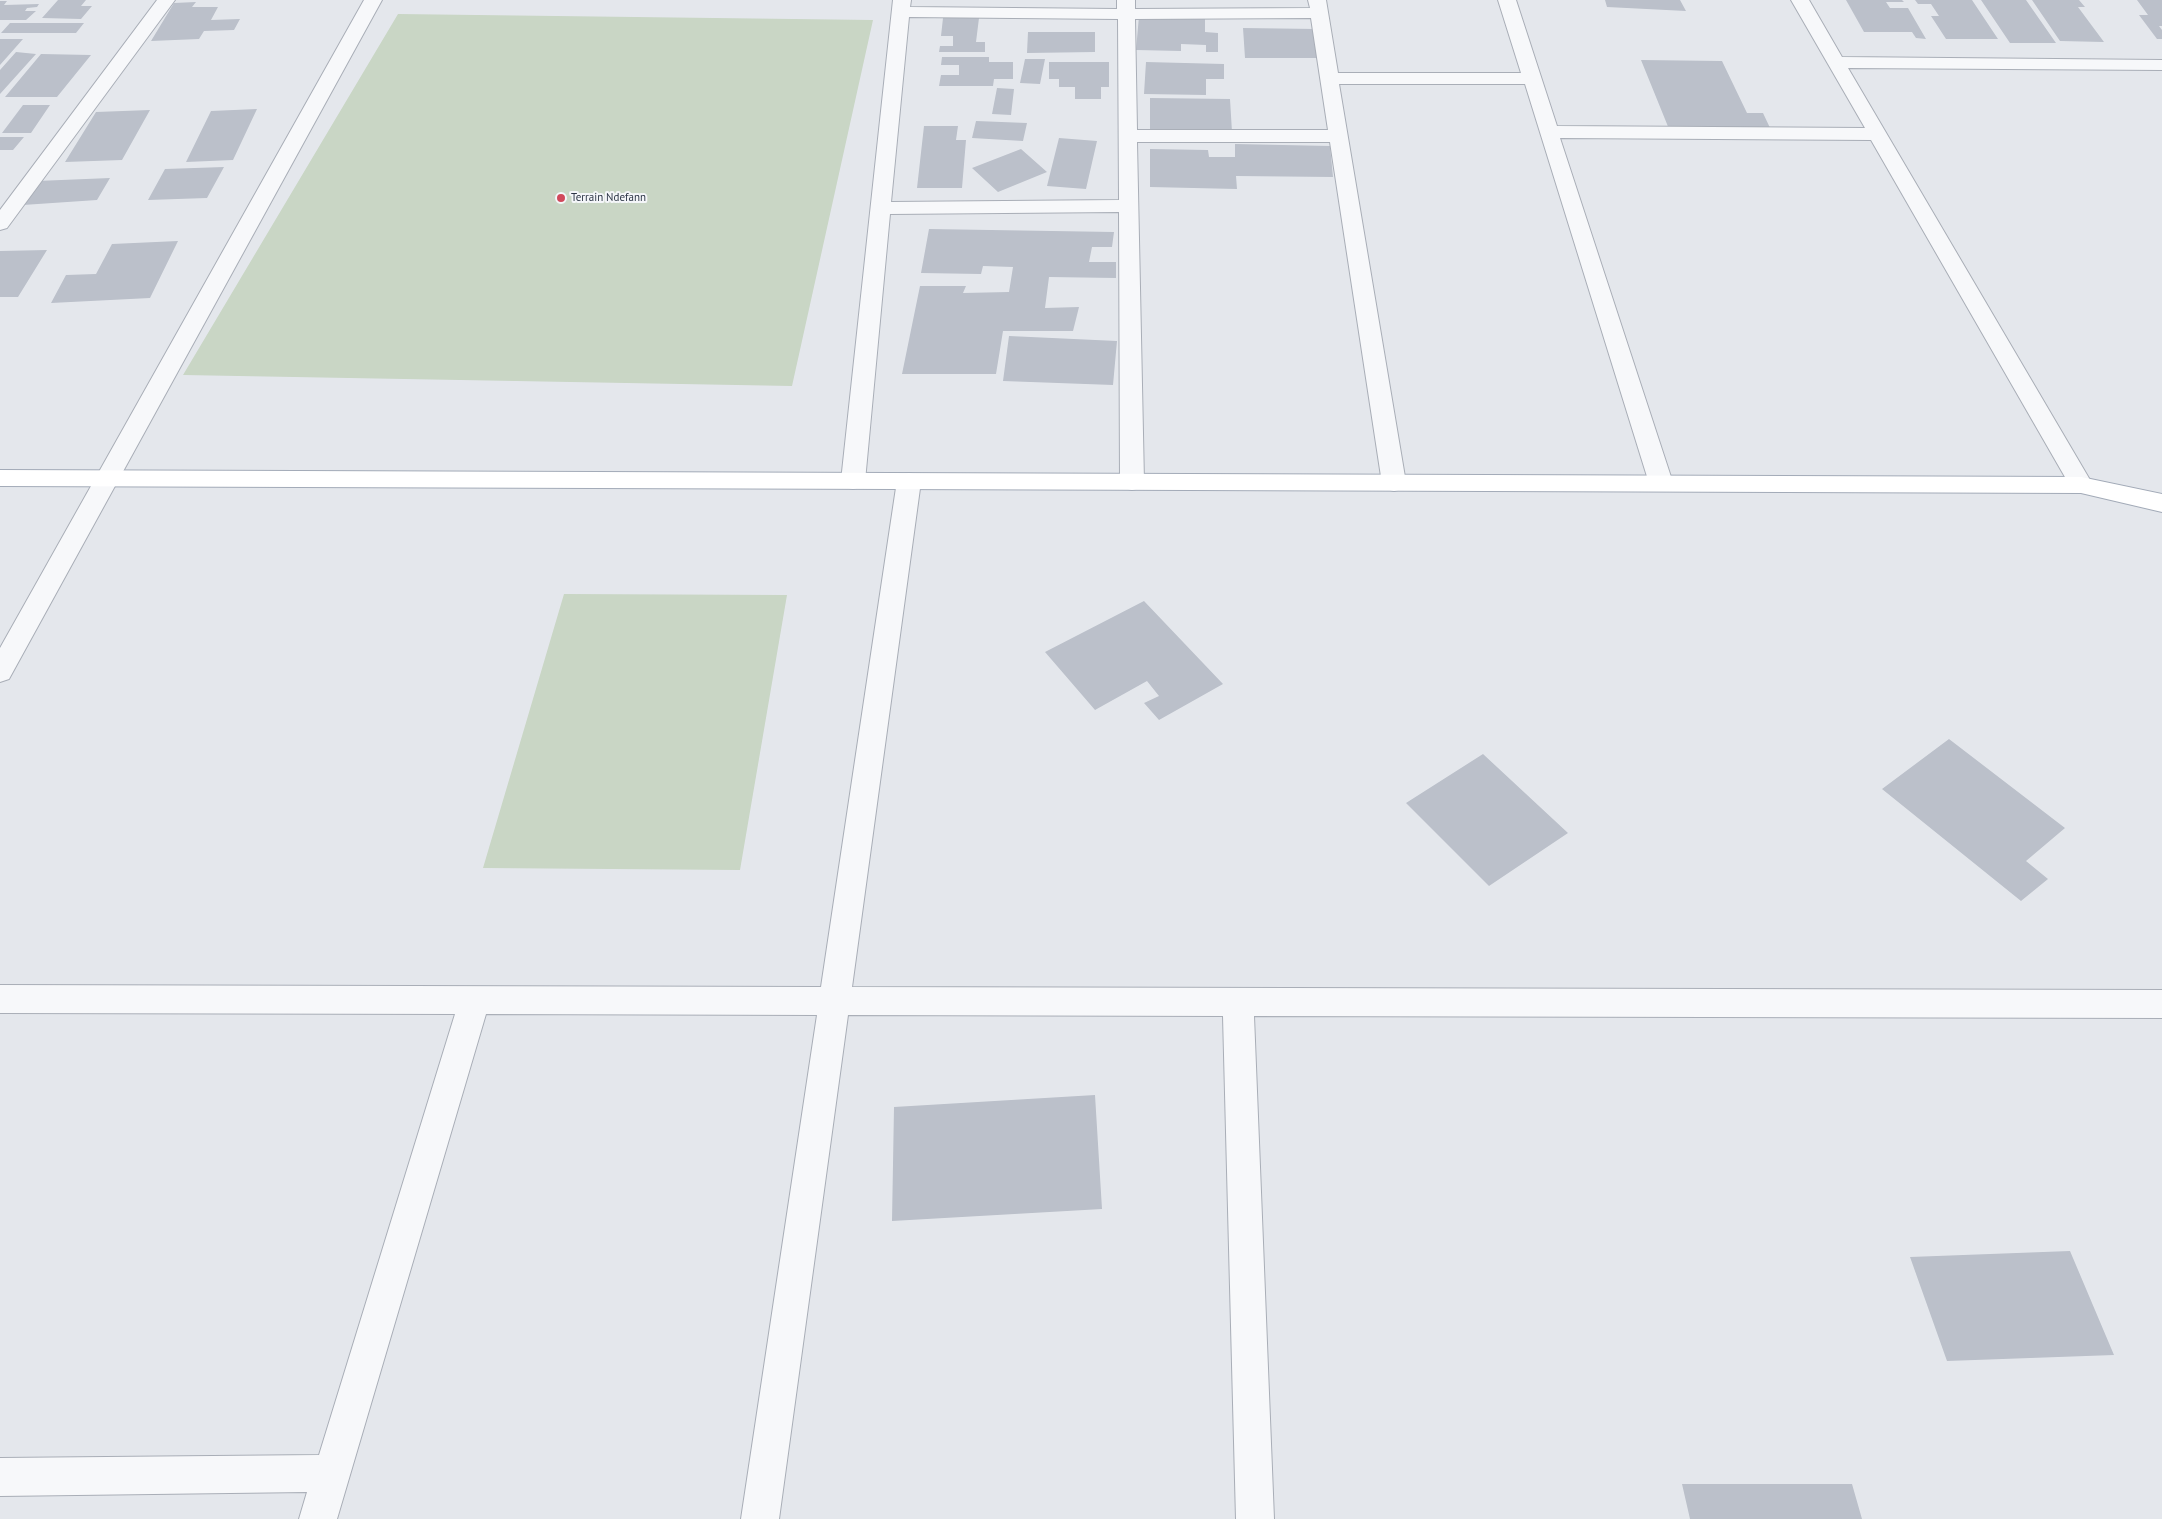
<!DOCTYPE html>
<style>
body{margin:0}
canvas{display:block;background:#e4e7ec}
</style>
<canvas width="2162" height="1519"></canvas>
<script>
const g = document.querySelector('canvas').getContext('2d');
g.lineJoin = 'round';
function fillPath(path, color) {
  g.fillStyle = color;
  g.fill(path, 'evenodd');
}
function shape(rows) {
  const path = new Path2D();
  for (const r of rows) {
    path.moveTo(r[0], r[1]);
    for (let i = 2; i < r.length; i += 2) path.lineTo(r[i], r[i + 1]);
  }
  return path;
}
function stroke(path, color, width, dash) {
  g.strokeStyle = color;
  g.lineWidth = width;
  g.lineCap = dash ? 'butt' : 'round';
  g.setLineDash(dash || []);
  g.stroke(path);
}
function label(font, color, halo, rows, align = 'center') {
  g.font = font + ' "PT Sans",sans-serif';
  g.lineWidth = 4;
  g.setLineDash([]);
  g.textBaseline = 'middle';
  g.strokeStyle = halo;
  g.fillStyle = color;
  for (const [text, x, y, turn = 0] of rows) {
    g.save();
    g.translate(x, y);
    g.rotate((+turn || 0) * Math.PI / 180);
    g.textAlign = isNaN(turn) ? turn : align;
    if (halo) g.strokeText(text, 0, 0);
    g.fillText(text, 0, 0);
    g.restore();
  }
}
fillPath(shape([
 [398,14,873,20,792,386,183,375],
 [564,594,787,595,740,870,483,868]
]), '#c9d6c5');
fillPath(shape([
 [58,0,86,0,81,6,92,6,81,19,42,18],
 [1605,0,1680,0,1686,11,1607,7],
 [1846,0,1902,0,1904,2,1886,2,1890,8,1908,8,1926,39,1916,38,1912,32,1864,32],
 [1915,0,1972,0,1998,39,1946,39,1931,16,1939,16,1931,4,1918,4],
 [1981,0,2026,0,2056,43,2010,43],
 [2032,0,2079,0,2085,7,2078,7,2104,42,2060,41],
 [2137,0,2162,0,2162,26,2159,26,2162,30,2162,39,2157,39,2139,15,2148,15],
 [0,1,7,1,4,5,39,4,37,7,27,8,25,11,36,11,26,20,0,20],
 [196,2,192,7,218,7,211,20,240,19,234,30,204,31,199,39,151,41,174,3],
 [1139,16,1205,18,1205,32,1218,33,1218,52,1206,52,1206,45,1181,44,1181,51,1136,50],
 [943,18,979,18,976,42,985,42,985,52,939,52,940,46,953,46,953,36,941,36],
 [10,23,84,23,76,33,1,33],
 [1243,28,1316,29,1321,58,1245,58],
 [1028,32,1095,32,1095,52,1027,53],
 [0,39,23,39,0,65],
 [16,52,36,54,0,94,0,70],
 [41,54,91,55,57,97,5,97],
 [942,57,989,57,989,62,1013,62,1013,79,994,79,993,86,939,86,941,75,959,75,959,65,941,65],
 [1025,59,1045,59,1040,84,1020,83],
 [1641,60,1722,61,1747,113,1763,113,1771,130,1669,129],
 [1049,62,1109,62,1109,87,1101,87,1101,99,1075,99,1075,87,1059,87,1059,79,1049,79],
 [1146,62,1224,64,1224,79,1206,79,1206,95,1144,94],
 [997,88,1014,89,1011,115,992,114],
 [1150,98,1230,99,1232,132,1150,131],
 [23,105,50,105,31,133,2,133],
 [257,109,233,160,186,162,211,111],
 [150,110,122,160,65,162,96,112],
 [976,121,1027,123,1023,141,972,138],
 [924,126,958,126,956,140,966,140,962,188,917,188],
 [0,137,24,137,13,150,0,150],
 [1059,138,1097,141,1086,189,1047,186],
 [1235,144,1330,146,1333,177,1236,176,1237,189,1150,187,1150,149,1208,150,1209,157,1235,157],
 [1021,149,1047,172,998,192,972,168],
 [224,167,207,198,148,200,165,169],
 [110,178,97,200,23,205,37,181],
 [929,229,1114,232,1112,247,1092,247,1089,262,1116,262,1116,278,1049,277,1045,308,1079,307,1073,331,1003,331,996,374,902,374,920,286,966,286,963,293,1009,292,1013,267,983,266,981,274,921,273],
 [178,241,150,298,51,303,66,275,96,274,112,244],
 [47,250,18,297,0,297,0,251],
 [1009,336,1117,341,1113,385,1003,381],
 [1144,601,1223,684,1159,720,1144,703,1159,696,1147,681,1095,710,1045,652],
 [1949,739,2065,828,2026,861,2048,879,2021,901,1882,789],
 [1483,754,1568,833,1489,886,1406,803],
 [1095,1095,1102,1209,892,1221,894,1107],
 [2070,1251,2114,1355,1947,1361,1910,1257],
 [1682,1484,1852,1484,1862,1519,1690,1519]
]), '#bbc0ca');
const minor = shape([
 [157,0,175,0,7,228,0,230,0,210,157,0],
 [364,0,382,0,9,679,0,682,0,648,364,0],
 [893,0,911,0,910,7,1117,9,1117,0,1135,0,1135,9,1310,8,1308,0,1326,0,1338,73,1521,73,1498,0,1516,0,1557,126,1865,128,1791,0,1809,0,1842,57,2162,60,2162,70,1848,68,2093,485,2089,491,2081,493,2073,491,1871,140,1560,138,1673,483,1669,489,1661,491,1653,489,1649,483,1525,84,1339,84,1406,483,1402,489,1394,491,1386,489,1382,483,1330,142,1137,142,1144,482,1140,488,1132,490,1124,488,1120,482,1119,212,890,214,865,481,861,487,853,489,845,487,841,481,893,0],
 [909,17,1118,19,1119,200,891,202,909,17],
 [1311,18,1328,130,1137,130,1135,19,1311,18],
 [909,473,917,475,921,481,852,987,2162,990,2162,1018,1254,1016,1274,1519,1236,1519,1223,1016,848,1015,779,1519,741,1519,817,1015,486,1014,337,1519,299,1519,307,1492,0,1496,0,1458,319,1455,455,1014,0,1013,0,985,821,987,897,481,901,475,909,473]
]);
const major = shape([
 [0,470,2081,477,2162,494,2162,512,2081,493,0,486,0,470]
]);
stroke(minor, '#a9aeb7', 2);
stroke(major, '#a3abb8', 2);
fillPath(minor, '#f7f8fa');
fillPath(major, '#fff');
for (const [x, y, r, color] of [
 [561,198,5,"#d1495b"]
]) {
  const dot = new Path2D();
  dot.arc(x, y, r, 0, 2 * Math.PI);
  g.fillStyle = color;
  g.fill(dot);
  stroke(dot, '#f4f6f9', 2);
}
label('11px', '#2b3445', '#f4f6f9', [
 ["Terrain Ndefann",571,198]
], 'left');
</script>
